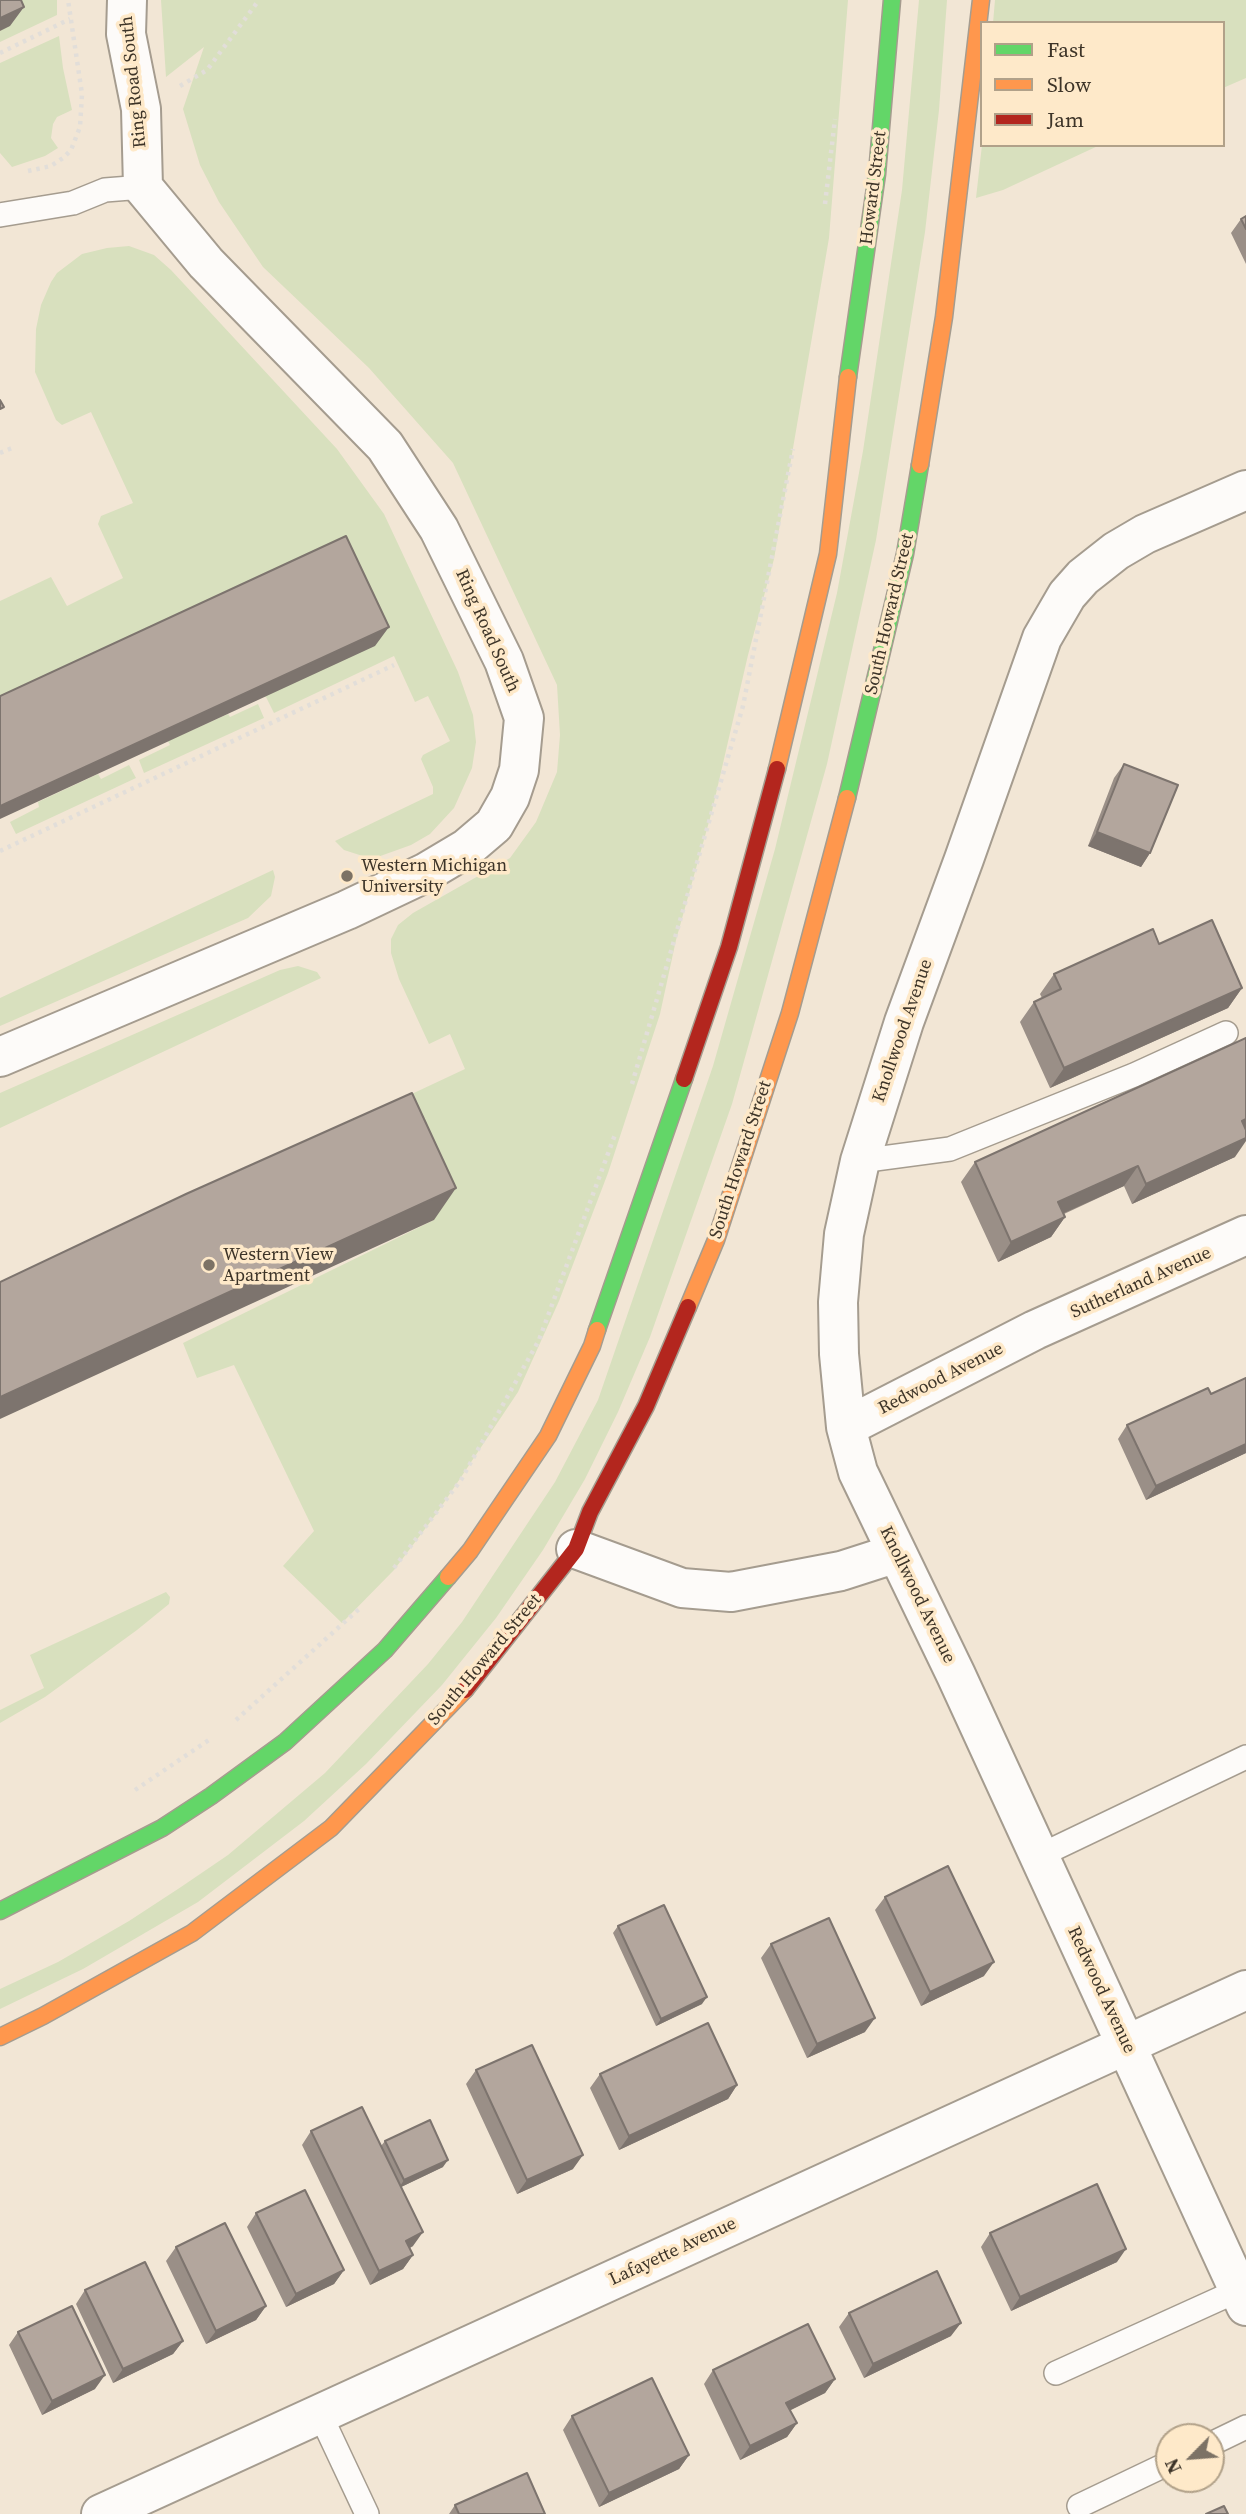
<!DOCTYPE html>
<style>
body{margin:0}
#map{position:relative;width:1246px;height:2514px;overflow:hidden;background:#f2e6d5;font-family:"Source Serif 4",serif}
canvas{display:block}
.legend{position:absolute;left:980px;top:21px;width:245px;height:126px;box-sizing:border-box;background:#fee9c9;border:2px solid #b1a189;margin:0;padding:9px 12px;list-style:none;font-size:21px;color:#3d3428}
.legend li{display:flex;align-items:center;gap:14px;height:35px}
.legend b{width:35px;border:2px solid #b1a189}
.north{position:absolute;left:1155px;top:2423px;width:70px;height:70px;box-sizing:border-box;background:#fee9c9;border:2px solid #b1a189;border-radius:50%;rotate:245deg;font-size:19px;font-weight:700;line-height:28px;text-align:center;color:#3d3428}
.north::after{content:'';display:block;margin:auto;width:24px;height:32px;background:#7c7265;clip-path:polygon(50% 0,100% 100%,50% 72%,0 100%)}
</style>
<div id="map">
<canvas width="1246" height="2514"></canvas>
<ul class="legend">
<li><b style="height:9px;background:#63d668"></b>Fast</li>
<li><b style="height:9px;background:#ff974d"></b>Slow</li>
<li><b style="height:9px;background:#b3261e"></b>Jam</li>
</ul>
<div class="north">N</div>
</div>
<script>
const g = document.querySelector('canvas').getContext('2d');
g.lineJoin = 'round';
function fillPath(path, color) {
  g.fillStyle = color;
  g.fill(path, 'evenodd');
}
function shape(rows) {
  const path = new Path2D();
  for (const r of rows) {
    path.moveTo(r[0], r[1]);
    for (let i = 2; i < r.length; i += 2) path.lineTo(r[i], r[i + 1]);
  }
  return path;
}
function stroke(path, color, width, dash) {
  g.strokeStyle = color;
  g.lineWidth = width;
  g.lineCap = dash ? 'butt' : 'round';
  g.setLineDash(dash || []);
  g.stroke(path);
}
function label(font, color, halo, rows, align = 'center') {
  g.font = font + ' "Source Serif 4",serif';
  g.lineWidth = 7;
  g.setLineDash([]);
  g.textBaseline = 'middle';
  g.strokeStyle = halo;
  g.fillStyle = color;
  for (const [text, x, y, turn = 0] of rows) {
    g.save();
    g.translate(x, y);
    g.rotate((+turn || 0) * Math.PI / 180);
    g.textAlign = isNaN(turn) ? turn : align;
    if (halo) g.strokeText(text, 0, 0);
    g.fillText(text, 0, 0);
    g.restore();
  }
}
fillPath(shape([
 [0,0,57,0,57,15,0,42],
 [161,0,848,0,829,238,774,559,748,655,712,811,676,940,660,1014,608,1173,559,1301,518,1392,437,1513,394,1570,342,1623,283,1566,314,1531,234,1365,197,1378,183,1343,434,1220,384,1107,465,1069,450,1034,429,1044,399,979,391,953,391,939,398,925,413,913,510,858,536,822,557,772,560,735,557,685,453,463,369,368,263,267,219,202,200,165,183,109,204,47,166,77],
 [919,0,947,0,939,110,925,232,876,540,827,764,732,1104,650,1337,618,1412,585,1479,543,1550,496,1618,442,1685,366,1764,304,1821,198,1902,83,1969,0,2009,0,1989,58,1962,129,1921,181,1887,228,1855,325,1773,428,1664,462,1622,555,1482,598,1400,713,1066,775,849,837,593,863,451,902,190],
 [995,0,1246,0,1246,78,1223,88,1223,23,993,23],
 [59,36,63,68,72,110,57,117,53,124,51,138,58,148,45,156,12,167,0,153,0,63],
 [982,145,1100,145,1003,190,976,198],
 [129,246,154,255,171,270,337,449,384,514,458,672,473,715,476,742,472,768,454,808,430,834,411,845,372,859,344,850,335,841,433,794,433,787,421,759,423,755,450,741,428,696,415,702,394,656,274,713,266,697,0,710,0,601,51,577,67,606,123,578,98,524,101,516,133,503,91,412,62,425,56,420,35,372,36,329,41,305,51,282,57,273,82,254,107,248],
 [258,704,264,718,144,773,139,760,170,745,168,741,228,714,230,717],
 [129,765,136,778,16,834,10,822,39,807,38,802,98,774,101,779],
 [273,870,275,877,271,896,248,918,0,1026,0,998],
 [298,966,317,972,321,978,0,1128,0,1093,280,970],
 [166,1592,170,1597,169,1604,137,1630,45,1697,0,1723,0,1710,44,1688,30,1655]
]), '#d8e0be');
const lane = shape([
 [0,215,73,203,105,190,143,187],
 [860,1161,950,1149,1134,1075,1226,1033],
 [1039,1856,1246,1757],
 [1056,2373,1239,2290],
 [320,2414,367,2514],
 [1211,2444,1246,2427],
 [1079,2506,1169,2463]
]);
const street = shape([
 [1246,490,1145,534,1116,551,1083,577,1067,595,1042,638,964,859,904,1022,860,1161,844,1234,838,1302,839,1354,846,1427,858,1472,956,1675,1246,2306],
 [0,1057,347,910,425,873,467,848,494,825,510,797,519,770,524,718,504,661,439,529,385,446,206,263,143,187,141,109,126,34,127,0],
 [846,1427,1035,1330,1246,1235],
 [576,1549,682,1588,731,1592,841,1571,897,1553],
 [101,2514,1246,1990]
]);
const fast = shape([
 [848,377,877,174,892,0],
 [847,798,905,554,920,465],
 [597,1330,684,1079],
 [0,1911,162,1828,211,1796,285,1742,385,1650,448,1577]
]);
const slow = shape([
 [920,465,944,317,981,0],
 [777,769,828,554,848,377],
 [688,1307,716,1240,790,1013,847,798],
 [448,1577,470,1551,548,1436,592,1346,597,1330],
 [0,2037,43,2016,192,1933,331,1828,465,1690]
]);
const jam = shape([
 [684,1079,729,947,777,769],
 [465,1690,576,1549,590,1512,646,1406,688,1307]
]);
stroke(lane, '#a59c8f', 26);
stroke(street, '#a59c8f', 42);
stroke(fast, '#a59c8f', 19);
stroke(slow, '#a59c8f', 19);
stroke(jam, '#a59c8f', 19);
stroke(shape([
 [0,53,70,19],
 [180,86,207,70,259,0],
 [28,171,51,166,63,158,71,150,80,127,82,94,68,0],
 [825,204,835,119],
 [0,453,12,448],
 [0,851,394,665],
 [632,1084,743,706,793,449],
 [394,1568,461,1480,539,1340,616,1132],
 [236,1720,359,1609],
 [135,1790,209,1740]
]), '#e2ded9', 4.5, [3.5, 5]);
stroke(lane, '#fdfbf9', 23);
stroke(street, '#fdfbf9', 38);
stroke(fast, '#63d668', 16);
stroke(slow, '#ff974d', 16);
stroke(jam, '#b3261e', 16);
fillPath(shape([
 [1246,216,1246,264,1231,233,1241,219],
 [1124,764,1150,853,1141,867,1088,846,1114,778],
 [1159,944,1242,988,1228,1008,1050,1088,1020,1022,1034,1002,1042,998,1040,994,1054,974],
 [1235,1157,1132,1204,1124,1186,1064,1214,1065,1217,1051,1237,998,1262,961,1182,975,1162],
 [1246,1378,1246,1453,1146,1500,1118,1439,1127,1425,1211,1394],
 [885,1897,984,1976,921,2006,875,1910],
 [618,1926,702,2004,656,2026,613,1933],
 [771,1944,865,2032,807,2058,761,1958],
 [476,2070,573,2169,517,2194,466,2084],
 [600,2074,737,2085,728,2099,619,2150,590,2088],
 [311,2131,381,2146,385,2141,443,2167,401,2187,413,2246,410,2248,413,2255,403,2269,370,2285,302,2145],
 [256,2213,344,2270,334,2284,286,2307,247,2227],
 [990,2233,1117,2262,1011,2311,981,2247],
 [176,2247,266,2306,256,2320,206,2344,166,2261],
 [85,2290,183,2341,173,2354,113,2383,76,2304],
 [849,2313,951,2336,864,2378,839,2327],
 [18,2332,95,2389,42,2415,9,2345],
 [713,2370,835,2379,825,2393,790,2410,797,2423,787,2437,740,2460,704,2384],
 [572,2416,689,2455,679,2469,599,2507,563,2430],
 [455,2505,545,2514,449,2514]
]), '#9a8f87');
fillPath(shape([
 [24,7,10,26,0,31,0,18],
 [389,627,375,646,0,819,0,806],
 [1097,832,1150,853,1141,867,1088,846],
 [1242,988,1228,1008,1050,1088,1064,1068],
 [1246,1119,1246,1133,1242,1121],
 [1246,1138,1246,1141,1235,1157,1132,1204,1146,1184],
 [1138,1166,1124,1186,1044,1222,1058,1202],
 [456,1188,434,1220,0,1419,0,1397],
 [1065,1217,1051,1237,998,1262,1011,1242],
 [1246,1444,1246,1453,1146,1500,1156,1486],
 [994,1962,984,1976,921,2006,930,1992],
 [707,1997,702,2004,656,2026,661,2019],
 [875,2018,865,2032,807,2058,817,2044],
 [737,2085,728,2099,619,2150,629,2136],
 [583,2155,573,2169,517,2194,527,2180],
 [448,2160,443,2167,399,2188,404,2180],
 [423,2232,413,2246,397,2254,406,2241],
 [1126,2249,1117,2262,1011,2311,1020,2297],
 [413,2255,403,2269,370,2285,379,2271],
 [344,2270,334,2284,286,2307,296,2294],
 [266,2306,256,2320,206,2344,216,2331],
 [961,2323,951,2336,864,2378,873,2364],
 [183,2341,173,2354,113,2383,123,2369],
 [105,2375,95,2389,42,2415,52,2401],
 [835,2379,825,2393,777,2417,786,2403],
 [797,2423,787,2437,740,2460,750,2446],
 [689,2455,679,2469,599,2507,609,2493]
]), '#7d746e');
const building = shape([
 [0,0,21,0,24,7,0,18,0,0],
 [1246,216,1246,229,1241,219,1246,216],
 [0,400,4,407,0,409,0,400],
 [346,536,389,627,0,806,0,696,346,536],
 [1124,764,1178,785,1150,853,1097,832,1124,764],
 [1212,920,1242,988,1064,1068,1034,1002,1061,989,1054,974,1153,929,1159,944,1212,920],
 [1246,1038,1246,1119,1242,1121,1246,1130,1246,1138,1146,1184,1138,1166,1058,1202,1065,1217,1011,1242,975,1162,1246,1038],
 [412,1093,456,1188,0,1397,0,1282,186,1194,412,1093],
 [1246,1378,1246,1444,1156,1486,1127,1425,1208,1388,1211,1394,1246,1378],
 [948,1866,994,1962,930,1992,885,1897,948,1866],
 [664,1905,707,1997,661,2019,618,1926,664,1905],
 [829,1918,875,2018,817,2044,771,1944,829,1918],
 [708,2023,737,2085,629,2136,600,2074,708,2023],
 [532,2045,583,2155,527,2180,476,2070,532,2045],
 [362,2107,423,2232,406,2241,413,2255,379,2271,311,2131,362,2107],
 [430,2120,448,2160,404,2180,385,2141,430,2120],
 [1097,2184,1126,2249,1020,2297,990,2233,1097,2184],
 [305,2190,344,2270,296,2294,256,2213,305,2190],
 [225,2223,266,2306,216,2331,176,2247,225,2223],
 [145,2262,183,2341,123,2369,85,2290,145,2262],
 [937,2271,961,2323,873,2364,849,2313,937,2271],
 [72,2306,105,2375,52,2401,18,2332,72,2306],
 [808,2324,835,2379,786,2403,797,2423,750,2446,713,2370,808,2324],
 [652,2378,689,2455,609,2493,572,2416,652,2378],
 [527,2473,545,2514,459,2514,455,2505,527,2473],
 [1224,2506,1228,2514,1206,2514,1224,2506]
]);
fillPath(building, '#b3a69d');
stroke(building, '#7d746e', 2);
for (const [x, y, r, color] of [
 [347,876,7,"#7c7265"],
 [209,1265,7,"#7c7265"]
]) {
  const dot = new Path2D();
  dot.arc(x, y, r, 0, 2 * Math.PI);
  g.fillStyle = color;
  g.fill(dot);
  stroke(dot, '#fee9c9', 2.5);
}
label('18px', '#3d3428', '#fee9c9', [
 ["Ring Road South",134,82,-96],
 ["Howard Street",874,188,-83],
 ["South Howard Street",890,614,-77],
 ["Ring Road South",487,631,66],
 ["Knollwood Avenue",903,1031,-71],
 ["South Howard Street",741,1160,-72],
 ["Sutherland Avenue",1141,1283,-24],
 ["Redwood Avenue",941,1379,-27],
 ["Knollwood Avenue",917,1595,64],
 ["South Howard Street",485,1660,-50],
 ["Redwood Avenue",1101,1990,65],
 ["Lafayette Avenue",673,2252,-25]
]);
label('18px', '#3d3428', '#fee9c9', [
 ["Western Michigan",361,866],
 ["University",361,887],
 ["Western View",223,1255],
 ["Apartment",223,1276]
], 'left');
</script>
